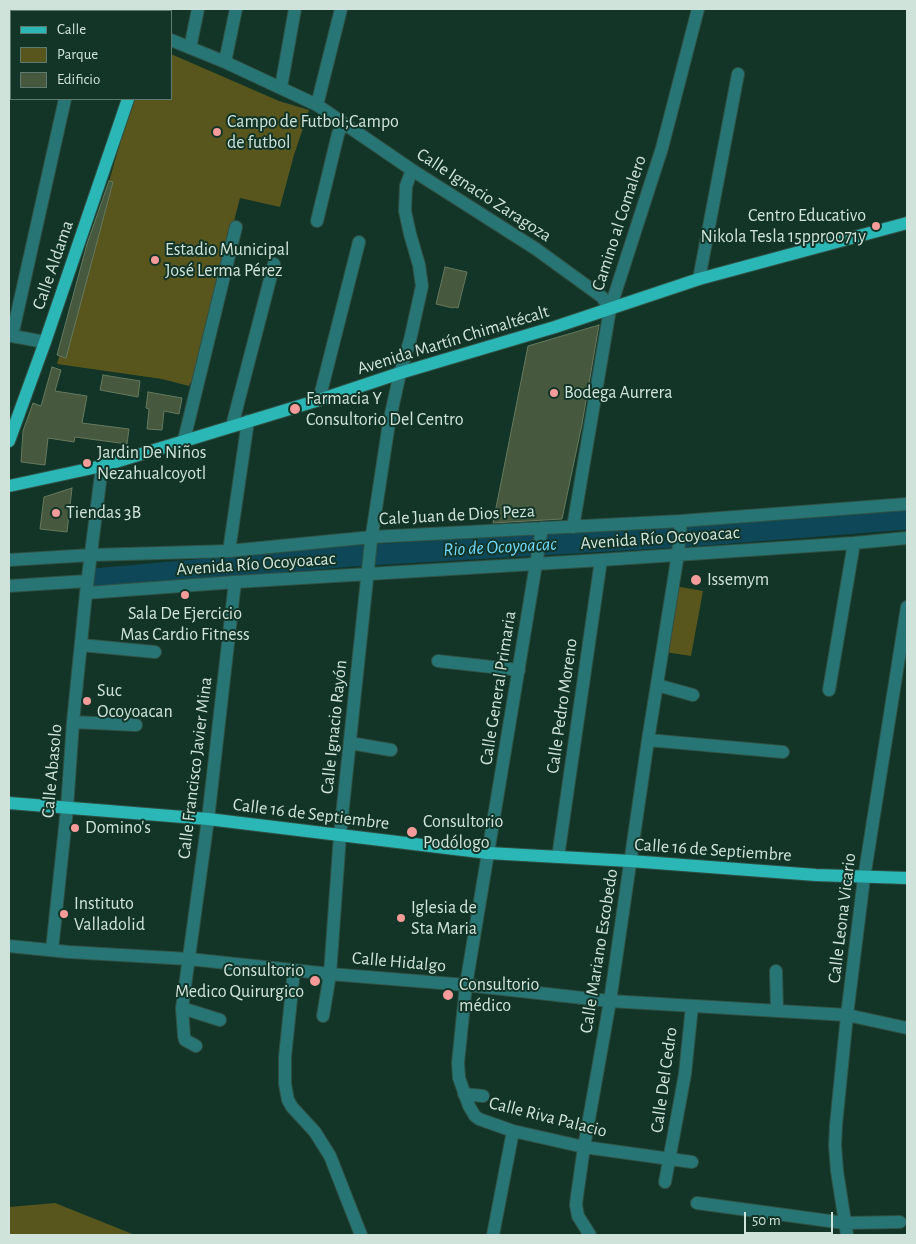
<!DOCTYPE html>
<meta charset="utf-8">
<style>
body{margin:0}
#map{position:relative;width:916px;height:1244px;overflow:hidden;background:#123528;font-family:"Alegreya Sans",sans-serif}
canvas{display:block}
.frame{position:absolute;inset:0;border:10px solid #d0e3da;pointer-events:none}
.legend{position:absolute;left:10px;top:10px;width:162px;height:90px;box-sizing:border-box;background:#123528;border:1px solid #5e7b6f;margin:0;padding:6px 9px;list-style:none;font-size:15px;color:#d0e3da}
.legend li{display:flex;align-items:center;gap:10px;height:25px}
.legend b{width:25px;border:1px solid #5e7b6f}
.scale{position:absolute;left:744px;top:1212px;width:89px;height:22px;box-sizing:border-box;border:2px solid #d0e3da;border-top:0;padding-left:6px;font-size:15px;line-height:18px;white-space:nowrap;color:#d0e3da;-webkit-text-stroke:4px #123528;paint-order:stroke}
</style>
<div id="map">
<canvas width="916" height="1244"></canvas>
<div class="frame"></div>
<ul class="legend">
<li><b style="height:6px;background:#2cb7b7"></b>Calle</li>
<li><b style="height:14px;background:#58561d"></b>Parque</li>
<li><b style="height:14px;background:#46593f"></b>Edificio</li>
</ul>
<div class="scale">50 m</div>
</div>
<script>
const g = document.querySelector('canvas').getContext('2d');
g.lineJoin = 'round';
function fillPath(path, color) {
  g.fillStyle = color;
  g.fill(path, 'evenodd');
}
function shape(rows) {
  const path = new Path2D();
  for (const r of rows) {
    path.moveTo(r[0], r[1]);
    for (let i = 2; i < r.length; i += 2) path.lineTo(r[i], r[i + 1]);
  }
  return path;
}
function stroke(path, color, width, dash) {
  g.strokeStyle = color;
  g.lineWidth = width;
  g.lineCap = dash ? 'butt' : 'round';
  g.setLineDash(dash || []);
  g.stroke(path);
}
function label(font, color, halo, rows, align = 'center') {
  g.font = font + ' "Alegreya Sans",sans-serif';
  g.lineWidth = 4;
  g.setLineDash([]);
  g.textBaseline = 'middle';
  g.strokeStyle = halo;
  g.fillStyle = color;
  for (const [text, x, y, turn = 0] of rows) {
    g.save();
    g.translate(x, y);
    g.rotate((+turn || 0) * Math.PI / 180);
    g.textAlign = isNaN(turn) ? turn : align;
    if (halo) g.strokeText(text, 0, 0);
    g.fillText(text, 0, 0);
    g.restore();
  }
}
fillPath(shape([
 [171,54,279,101,309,110,294,155,280,207,240,198,210,313,195,383,190,383,189,386,162,379,57,364,120,143,135,99,171,99],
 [675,586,703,591,691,656,665,652],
 [55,1203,135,1235,9,1235,9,1207]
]), '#58561d');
stroke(shape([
 [94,579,351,556,693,536,907,519]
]), '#0d4758', 21);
const building = shape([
 [109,181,113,182,66,358,57,355,87,244,109,181],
 [445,267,467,272,458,308,454,307,453,308,436,304,445,267],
 [599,325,582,424,562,519,493,523,528,346,599,325],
 [52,367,61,370,55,391,87,396,82,423,129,429,127,444,75,437,74,442,48,438,45,465,21,462,23,431,33,403,41,406,52,367],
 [103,375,140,381,138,397,100,390,103,375],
 [148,392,182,398,179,414,164,411,162,430,147,429,149,409,146,408,148,392],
 [72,488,67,532,40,529,44,497,72,488]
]);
fillPath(building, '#46593f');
stroke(building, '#66795e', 1);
const minor = shape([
 [36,9,55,11],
 [84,11,85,9],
 [171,40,225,62,317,105,412,170,536,249,602,297,610,309],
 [190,48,198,9],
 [225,62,236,9],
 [281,87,295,9],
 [317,105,341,9],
 [317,221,338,134,343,123],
 [699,279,738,74],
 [45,342,12,336,65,99],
 [319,400,359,242],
 [232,426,274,264],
 [184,440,236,227],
 [573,527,610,309,662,148,698,9],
 [542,528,466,985,458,1063,459,1078,469,1106,475,1116,479,1119,513,1131,584,1147,692,1162],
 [229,551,248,421],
 [9,560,91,555,229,551,372,537,681,521,907,504],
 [9,586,87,581],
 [86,593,235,582,601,560,854,543,907,538],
 [81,645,155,652],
 [438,661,519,670],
 [657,685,693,695],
 [829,690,854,543],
 [73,722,136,725],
 [648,740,783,752],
 [350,743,391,750],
 [558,857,601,560],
 [9,946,69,952,189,959,330,974,466,985,610,1001,847,1015,907,1028],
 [52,950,67,808,73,722,86,593,102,466],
 [294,970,285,1057,285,1084,288,1100,292,1107,315,1132,330,1156,361,1235],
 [776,971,777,1011],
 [182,1008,220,1020],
 [323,1016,330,974,340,835,371,541,389,423,400,373,410,340,422,286,419,265,410,234,405,211,406,186,412,170],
 [196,1046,185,1040,184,1036,182,1008,208,819,235,582],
 [464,1094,483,1096],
 [665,1182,685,1074,692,1006],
 [697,1203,844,1223,900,1222],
 [493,1235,513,1131],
 [590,1235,578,1216,576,1205,577,1196,584,1147,610,1001,648,740,678,554,681,521],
 [847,1235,837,1171,835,1145,836,1125,847,1015,864,878,907,607]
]);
const major = shape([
 [158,11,159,9],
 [9,441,45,342,128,99],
 [9,486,102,466,319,400,400,373,555,327,699,279,907,223],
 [9,803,208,819,488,853,630,861,816,875,907,878]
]);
stroke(minor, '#305144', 14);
stroke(major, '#305144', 14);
stroke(minor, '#277575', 12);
stroke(major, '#2cb7b7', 12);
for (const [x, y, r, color] of [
 [217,132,5,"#f59b99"],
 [876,226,5,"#f59b99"],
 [155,260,5,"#f59b99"],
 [554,393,5,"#f59b99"],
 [295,409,6,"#f59b99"],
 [87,463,5,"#f59b99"],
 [56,513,5,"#f59b99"],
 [696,580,6,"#f59b99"],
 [185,595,5,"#f59b99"],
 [87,701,5,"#f59b99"],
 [75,828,5,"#f59b99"],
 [412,832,6,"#f59b99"],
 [64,914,5,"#f59b99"],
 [401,918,5,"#f59b99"],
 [315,981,6,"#f59b99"],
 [448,995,6,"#f59b99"]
]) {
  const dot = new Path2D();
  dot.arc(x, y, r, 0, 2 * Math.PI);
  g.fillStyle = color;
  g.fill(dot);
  stroke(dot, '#123528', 2);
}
label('18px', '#d0e3da', '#123528', [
 ["Campo de Futbol;Campo",227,122],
 ["de futbol",227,143],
 ["Centro Educativo",866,216,"right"],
 ["Nikola Tesla 15ppr0071y",866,237,"right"],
 ["Estadio Municipal",165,250],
 ["José Lerma Pérez",165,271],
 ["Bodega Aurrera",564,393],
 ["Farmacia Y",306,399],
 ["Consultorio Del Centro",306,420],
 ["Jardin De Niños",97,453],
 ["Nezahualcoyotl",97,474],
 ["Tiendas 3B",66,513],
 ["Issemym",707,580],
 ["Sala De Ejercicio",185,614,"center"],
 ["Mas Cardio Fitness",185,635,"center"],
 ["Suc",97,691],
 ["Ocoyoacan",97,712],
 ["Consultorio",423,822],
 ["Podólogo",423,843],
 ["Domino's",85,828],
 ["Instituto",74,904],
 ["Valladolid",74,925],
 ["Iglesia de",411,908],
 ["Sta Maria",411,929],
 ["Consultorio",304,971,"right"],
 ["Medico Quirurgico",304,992,"right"],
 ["Consultorio",459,985],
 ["médico",459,1006]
], 'left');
label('18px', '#d0e3da', '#123528', [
 ["Calle Ignacio Zaragoza",484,195,33],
 ["Camino al Comalero",619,223,-72],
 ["Calle Aldama",53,265,-71],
 ["Avenida Martín Chimaltécalt",453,340,-17],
 ["Cale Juan de Dios Peza",457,515,-3],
 ["Avenida Río Ocoyoacac",660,538,-4],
 ["Avenida Río Ocoyoacac",256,564,-4],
 ["Calle General Primaria",498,688,-81],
 ["Calle Pedro Moreno",562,706,-82],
 ["Calle Ignacio Rayón",334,727,-84],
 ["Calle Francisco Javier Mina",195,768,-83],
 ["Calle Abasolo",52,771,-85],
 ["Calle 16 de Septiembre",311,814,7],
 ["Calle 16 de Septiembre",713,850,4],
 ["Calle Leona Vicario",842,918,-83],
 ["Calle Mariano Escobedo",599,951,-81],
 ["Calle Hidalgo",399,962,5],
 ["Calle Del Cedro",664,1080,-82],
 ["Calle Riva Palacio",548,1117,14]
]);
label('italic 19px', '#6fd7fa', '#123528', [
 ["Rio de Ocoyoacac",500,547,-3]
]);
</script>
